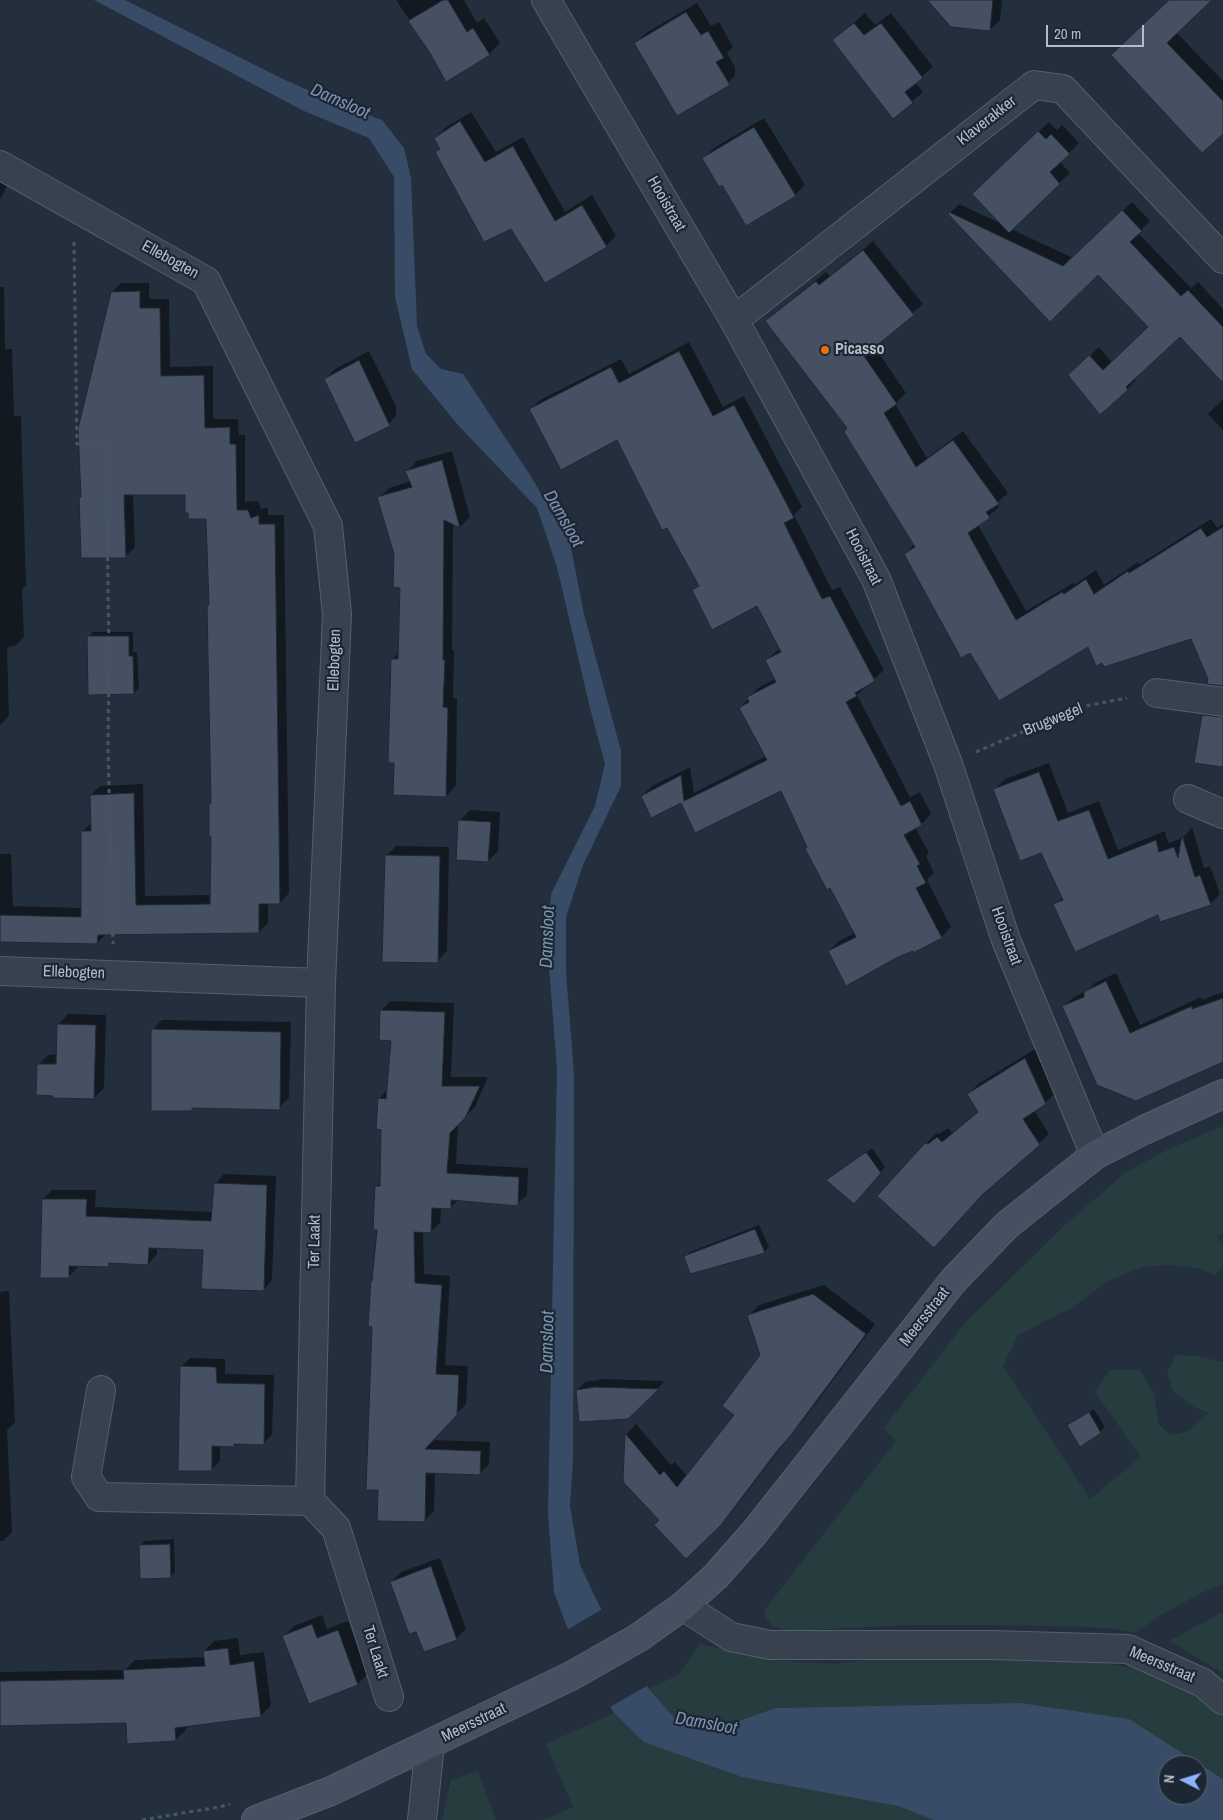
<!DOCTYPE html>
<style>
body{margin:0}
#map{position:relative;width:1223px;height:1820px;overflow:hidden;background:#242f3e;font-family:"Archivo Narrow",sans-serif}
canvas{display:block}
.north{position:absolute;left:1158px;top:1755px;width:50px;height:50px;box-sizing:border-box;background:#1d2633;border:1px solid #59626f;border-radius:50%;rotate:275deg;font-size:14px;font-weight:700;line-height:20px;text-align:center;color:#b4bcc9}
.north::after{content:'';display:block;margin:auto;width:18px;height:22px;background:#8ab4f8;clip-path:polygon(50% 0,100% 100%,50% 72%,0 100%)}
.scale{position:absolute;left:1046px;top:25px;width:98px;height:22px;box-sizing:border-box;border:2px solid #b4bcc9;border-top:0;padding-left:6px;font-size:15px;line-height:18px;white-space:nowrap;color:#b4bcc9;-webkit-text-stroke:4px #1d2633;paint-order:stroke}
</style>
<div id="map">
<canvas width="1223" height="1820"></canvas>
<div class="north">N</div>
<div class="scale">20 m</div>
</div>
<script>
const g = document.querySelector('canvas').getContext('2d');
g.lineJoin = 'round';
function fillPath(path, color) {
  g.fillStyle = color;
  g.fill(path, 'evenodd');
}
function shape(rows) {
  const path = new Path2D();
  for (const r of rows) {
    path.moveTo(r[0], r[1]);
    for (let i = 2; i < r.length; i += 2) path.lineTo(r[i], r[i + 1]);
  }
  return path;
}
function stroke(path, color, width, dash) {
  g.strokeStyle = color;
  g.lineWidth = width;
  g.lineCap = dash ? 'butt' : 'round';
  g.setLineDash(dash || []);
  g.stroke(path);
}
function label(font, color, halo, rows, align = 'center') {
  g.font = font + ' "Archivo Narrow",sans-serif';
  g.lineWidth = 4.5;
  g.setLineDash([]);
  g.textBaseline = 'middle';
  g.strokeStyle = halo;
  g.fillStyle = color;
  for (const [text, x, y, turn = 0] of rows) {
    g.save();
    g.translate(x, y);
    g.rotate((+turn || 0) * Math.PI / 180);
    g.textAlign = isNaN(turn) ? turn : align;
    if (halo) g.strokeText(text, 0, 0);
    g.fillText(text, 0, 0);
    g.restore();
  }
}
fillPath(shape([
 [1223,1126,1223,1232,1218,1236,1223,1248,1223,1266,1215,1275,1197,1268,1168,1265,1142,1267,1110,1280,1073,1307,1018,1335,1003,1366,1090,1499,1141,1457,1095,1392,1110,1370,1140,1370,1154,1394,1159,1425,1171,1435,1188,1431,1208,1413,1196,1408,1173,1392,1167,1372,1176,1355,1197,1356,1223,1362,1223,1584,1203,1592,1159,1616,1135,1633,1112,1628,1005,1625,908,1625,789,1631,772,1626,765,1616,765,1609,896,1441,883,1429,965,1323,1066,1224,1126,1172,1169,1149],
 [1223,1612,1223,1673,1169,1641],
 [700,1644,770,1660,836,1664,872,1659,1083,1660,1138,1669,1190,1694,1223,1715,1223,1779,1128,1719,1021,1703,776,1708,718,1728,677,1721,649,1689,678,1675],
 [614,1713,644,1742,898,1806,934,1820,543,1820,573,1807,546,1744],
 [478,1771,496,1820,442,1820,451,1780]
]), '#263c3f');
fillPath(shape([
 [94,0,125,0,283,79,348,108,382,120,404,148,411,178,417,326,426,354,441,369,463,374,530,475,570,543,584,614,621,751,621,786,583,865,566,917,566,972,574,1074,573,1460,570,1506,580,1565,600,1607,649,1689,677,1721,718,1728,776,1708,1021,1703,1129,1719,1223,1779,1223,1820,934,1820,898,1806,742,1777,644,1742,614,1713,567,1627,554,1592,548,1513,557,1069,548,954,551,894,595,806,605,764,590,708,557,567,537,508,458,425,412,369,395,297,394,177,369,138,304,111],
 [1168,1765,1198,1765,1198,1795,1168,1795]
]), '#394c67');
fillPath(shape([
 [604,1608,649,1685,608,1708,567,1630]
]), '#242f3e');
fillPath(shape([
 [396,0,464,0,477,23,484,18,500,43,489,54,446,80,431,52],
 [929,0,1002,0,1000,20,990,30],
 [697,3,711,26,719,22,733,47,727,53,735,67,735,76,724,87,635,43,646,33],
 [1157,12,1223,81,1223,132,1112,55],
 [865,13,875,25,891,13,933,67,915,82,923,92,894,117,834,40],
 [471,112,496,152,523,137,565,212,592,195,616,236,606,246,512,227,441,148,435,138,445,128],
 [764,118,805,185,795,195,704,158,714,148],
 [1049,122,1057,130,1062,125,1079,143,1060,162,1070,173,1011,229,1073,258,1132,202,1150,221,1138,233,1191,288,1198,282,1223,309,1223,341,1180,335,1134,378,1136,380,1127,389,1070,376,1099,347,1112,362,1150,327,1099,273,1050,320,949,214,959,204,1002,224,984,184],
 [0,182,7,186,0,199],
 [873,241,923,304,874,346,906,393,895,404,927,458,963,431,1008,493,997,503,999,507,978,525,1026,611,1073,583,1074,585,1096,570,1104,585,1138,562,1140,564,1211,519,1217,528,1223,524,1223,685,1192,638,1088,646,971,651,905,554,914,544,849,428,766,321,776,312,826,272,830,276],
 [121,283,149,283,149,299,169,299,170,367,213,366,213,419,238,419,239,435,245,435,245,502,258,501,261,509,268,507,268,515,284,515,289,893,280,903,268,903,268,923,259,932,106,934,97,943,0,941,0,854,11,854,13,906,82,908,82,832,92,822,91,795,100,786,143,784,145,896,211,895,212,834,210,804,212,802,210,604,208,518,186,494,133,493,135,547,125,557,80,497,82,495,112,293],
 [0,287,4,287,5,349,12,349,14,416,21,416,26,586,22,589,24,637,15,646,7,647,9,716,0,725],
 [689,342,723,407,744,396,802,507,794,515,832,590,840,587,884,670,857,695,910,797,920,792,931,814,922,824,915,827,929,853,926,856,934,873,927,880,951,927,941,937,913,949,829,951,839,941,855,933,809,847,782,789,682,802,642,796,652,786,690,767,694,793,766,756,740,708,758,688,775,679,766,660,781,648,758,605,694,590,700,584,618,438,531,409,540,400,621,359,629,374],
 [369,351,396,406,396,416,386,427,325,379,335,369],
 [1223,399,1223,430,1208,414],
 [452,451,470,517,460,527,453,523,452,650,454,650,453,698,457,698,456,786,446,796,395,761,393,659,399,652,402,587,395,554,379,498,389,488,411,481,407,471,417,461],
 [93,632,133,632,133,652,137,652,139,688,134,693,88,637],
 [1213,705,1223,706,1223,766,1203,716],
 [1049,763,1068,813,1099,801,1118,850,1165,831,1168,843,1183,838,1192,827,1204,868,1210,866,1220,894,1210,904,1159,914,1055,905,1063,897,1042,851,995,789,1005,779],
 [470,810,500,812,498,851,488,861,459,821],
 [396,846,449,847,447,951,437,961,386,856],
 [1116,973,1140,1025,1201,997,1202,1000,1223,992,1223,1062,1211,1066,1064,1006,1074,997,1087,991,1095,983],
 [390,1001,454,1003,451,1077,488,1077,475,1107,458,1123,456,1164,528,1168,527,1195,517,1204,459,1199,450,1208,441,1207,440,1223,430,1232,423,1232,424,1274,450,1276,445,1365,468,1366,466,1404,432,1440,490,1442,489,1464,479,1474,435,1472,434,1511,424,1521,378,1229,377,1186,381,1182,383,1129,379,1099,388,1089,393,1039,381,1011],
 [68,1014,106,1015,104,1088,94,1098,54,1095,38,1065,48,1055,57,1054,58,1025],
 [162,1020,291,1022,289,1098,279,1108,194,1106,191,1110,152,1030],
 [1035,1049,1055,1093,1045,1103,1034,1110,1049,1134,986,1190,926,1144,936,1133,939,1134,948,1128,952,1133,979,1111,968,1095,978,1084],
 [872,1148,885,1167,858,1197,828,1180],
 [224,1174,276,1176,272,1280,263,1290,205,1249,157,1247,157,1254,148,1264,112,1262,109,1266,78,1265,78,1267,68,1277,43,1199,52,1190,96,1190,95,1207,213,1212,215,1184],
 [759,1225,769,1247,764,1252,685,1257,690,1252],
 [824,1285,875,1324,801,1423,787,1439,731,1513,686,1557,661,1520,624,1481,627,1434,636,1424,671,1465,675,1462,687,1476,735,1415,761,1355,749,1315,759,1305],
 [9,1291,15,1422,7,1430,12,1532,3,1541,0,1541,0,1292],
 [190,1358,225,1359,225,1374,274,1375,272,1435,263,1444,237,1443,234,1446,220,1445,220,1461,211,1470,181,1367],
 [604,1379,665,1381,628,1418,577,1390,585,1382],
 [1094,1409,1105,1427,1100,1432,1069,1425,1073,1421],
 [174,1539,175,1572,171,1576,140,1546,145,1541],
 [440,1558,466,1629,457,1638,424,1651,417,1631,391,1582,401,1572],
 [322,1615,327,1629,348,1621,368,1673,358,1684,310,1702,284,1636,294,1626],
 [238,1638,240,1655,264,1652,271,1706,260,1716,185,1725,186,1730,175,1740,127,1722,0,1725,0,1672,125,1670,135,1660,205,1657,204,1651,214,1641]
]), '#0007');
const building = shape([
 [443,0,448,0,467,32,473,28,490,55,446,82,430,53,408,21,443,0],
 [927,0,993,0,990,31,951,27,927,0],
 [1169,0,1212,0,1167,43,1223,101,1223,134,1202,153,1111,55,1169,0],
 [686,12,701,35,708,31,724,58,716,62,730,85,677,116,634,43,686,12],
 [854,23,864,35,881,23,923,78,905,92,913,103,893,119,832,40,854,23],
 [460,121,485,162,513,146,555,221,582,205,607,247,545,283,511,229,484,242,435,152,440,149,434,138,460,121],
 [754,127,796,196,746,226,722,185,719,187,702,158,754,127],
 [1038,131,1046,139,1051,134,1070,154,1050,172,1060,184,1009,233,972,194,1038,131],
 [1122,210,1142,231,1130,242,1181,296,1188,290,1223,327,1223,383,1180,337,1126,387,1128,390,1100,415,1068,375,1089,355,1103,370,1148,327,1098,275,1050,322,948,214,949,212,1063,266,1122,210],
 [863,250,914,315,864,356,897,404,884,413,916,467,953,440,999,504,986,512,990,518,968,533,1016,620,1062,592,1064,594,1086,579,1094,594,1128,571,1129,573,1201,528,1207,537,1223,527,1223,686,1207,684,1208,679,1191,639,1104,667,1102,663,1096,666,1088,647,999,701,970,653,961,658,904,554,915,547,844,432,847,428,765,321,816,281,819,285,863,250],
 [140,291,140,308,160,308,161,376,204,375,205,428,230,427,230,444,236,444,237,510,248,510,251,518,259,515,259,524,275,524,280,904,259,904,259,933,98,935,97,944,0,942,0,915,81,917,81,831,91,831,90,795,134,793,136,905,210,904,211,836,209,836,209,803,211,803,207,605,209,605,206,519,188,519,188,513,185,513,185,495,124,495,126,558,81,558,79,497,81,497,78,429,111,292,140,291],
 [679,351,713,416,734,405,779,489,794,518,784,523,822,599,830,596,875,681,855,693,857,696,846,702,901,806,910,801,922,825,904,835,920,864,917,866,926,883,916,888,942,938,913,953,913,951,898,957,846,986,828,951,856,937,830,888,827,890,805,849,807,847,781,791,695,833,681,803,651,818,641,796,681,775,684,801,767,760,739,708,749,702,747,697,776,682,765,660,781,652,757,606,712,630,692,590,699,586,667,528,662,530,617,440,561,470,529,409,611,367,619,383,679,351],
 [359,360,390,426,355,443,324,379,359,360],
 [442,460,460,528,444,520,443,660,445,660,443,707,448,708,446,797,393,795,394,763,388,763,391,659,398,659,400,588,393,587,394,554,377,497,412,487,405,471,442,460],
 [87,636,129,636,129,656,133,656,134,694,88,695,87,636],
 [1202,715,1223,717,1223,767,1194,763,1202,715],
 [1039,772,1058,821,1089,810,1108,859,1156,840,1159,852,1174,847,1178,858,1182,835,1195,877,1200,875,1211,905,1160,922,1158,915,1075,952,1053,904,1063,900,1041,853,1020,861,993,789,1039,772],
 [458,820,491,822,488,862,456,860,458,820],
 [385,855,440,856,438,963,382,962,385,855],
 [1106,981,1130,1033,1192,1006,1192,1009,1223,998,1223,1062,1136,1101,1097,1085,1062,1006,1084,997,1084,992,1106,981],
 [380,1010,445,1012,442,1086,480,1086,465,1118,450,1133,447,1173,519,1177,518,1206,451,1200,451,1209,432,1208,431,1233,414,1232,415,1283,442,1285,436,1374,459,1375,457,1415,425,1449,481,1451,480,1475,426,1473,425,1522,377,1521,378,1490,366,1490,372,1327,368,1326,371,1281,372,1281,377,1230,373,1230,375,1186,380,1186,381,1130,376,1129,378,1098,386,1099,391,1041,379,1040,380,1010],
 [57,1024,96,1025,94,1099,53,1098,53,1096,36,1095,37,1064,56,1064,57,1024],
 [151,1029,281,1032,280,1110,192,1108,192,1111,151,1111,151,1029],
 [1025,1058,1046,1104,1023,1119,1040,1145,982,1195,934,1248,877,1196,925,1143,928,1144,937,1137,942,1142,978,1112,967,1094,1025,1058],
 [866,1152,881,1173,854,1204,826,1180,866,1152],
 [214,1183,267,1185,264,1291,201,1289,203,1250,149,1248,148,1265,109,1263,109,1267,69,1266,69,1278,40,1278,42,1199,87,1199,86,1216,211,1221,214,1183],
 [755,1229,765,1253,690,1274,684,1256,755,1229],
 [813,1294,866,1334,791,1435,777,1451,721,1525,686,1559,654,1525,659,1520,624,1483,623,1478,625,1433,660,1475,664,1471,677,1487,734,1415,722,1406,760,1355,747,1315,813,1294],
 [180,1366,216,1367,217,1383,265,1384,264,1445,234,1444,234,1447,212,1446,212,1471,178,1471,180,1366],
 [595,1387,659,1389,628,1419,579,1422,576,1390,595,1387],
 [1089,1412,1101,1433,1080,1447,1067,1425,1089,1412],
 [170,1544,171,1578,140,1579,139,1545,170,1544],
 [431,1566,457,1640,424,1652,416,1632,409,1634,390,1582,431,1566],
 [312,1624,317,1638,338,1630,358,1685,309,1704,282,1636,312,1624],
 [228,1648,230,1665,254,1661,261,1717,175,1728,176,1741,127,1744,126,1723,0,1726,0,1681,124,1679,123,1670,205,1666,203,1651,228,1648]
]);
fillPath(building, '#455162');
stroke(building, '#1f2835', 1);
const street = shape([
 [546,0,734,320,876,579,948,764,1006,940,1095,1155],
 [0,165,206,281,328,526,337,614,321,983,0,971],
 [734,320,1034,85,1063,89,1223,259],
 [1157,693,1223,702],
 [1188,799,1223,814],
 [101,1390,86,1477,99,1497,310,1501,321,983],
 [310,1501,336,1528,389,1697],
 [683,1606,731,1637,770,1645,992,1645,1128,1649,1203,1683,1223,1700],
 [422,1820,430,1744]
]);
const secondary = shape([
 [256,1820,331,1791,571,1676,638,1638,683,1606,716,1576,754,1533,953,1281,1007,1225,1095,1155,1144,1130,1223,1094]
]);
stroke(street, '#565f6c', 30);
stroke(secondary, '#565f6c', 30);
stroke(shape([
 [74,242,77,444,106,444,109,658,108,748,113,944],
 [976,752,1080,707,1127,698],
 [142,1820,219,1807,230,1804]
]), '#44595c', 3, [4, 4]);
stroke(street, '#38414e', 28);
stroke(secondary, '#465061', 28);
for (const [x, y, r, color] of [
 [825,350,5,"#e8710a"]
]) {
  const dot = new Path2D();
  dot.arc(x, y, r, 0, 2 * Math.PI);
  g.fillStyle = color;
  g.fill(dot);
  stroke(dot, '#1d2633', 2);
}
label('16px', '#b4bcc9', '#1d2633', [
 ["Klaverakker",987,121,-38],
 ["Hooistraat",666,204,60],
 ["Ellebogten",170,260,29],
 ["Hooistraat",863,557,63],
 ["Ellebogten",335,660,-88],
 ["Brugwegel",1053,720,-22],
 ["Hooistraat",1006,936,70],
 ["Ellebogten",74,973,2],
 ["Ter Laakt",315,1242,-89],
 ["Meersstraat",925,1317,-52],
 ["Ter Laakt",375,1652,73],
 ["Meersstraat",1162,1665,23],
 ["Meersstraat",474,1723,-26]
]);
label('bold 16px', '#b4bcc9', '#1d2633', [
 ["Picasso",835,350]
], 'left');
label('italic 18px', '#7c92b1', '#1d2633', [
 ["Damsloot",340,102,24],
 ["Damsloot",563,519,60],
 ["Damsloot",548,937,-88],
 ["Damsloot",548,1342,-89],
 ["Damsloot",706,1724,10]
]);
</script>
